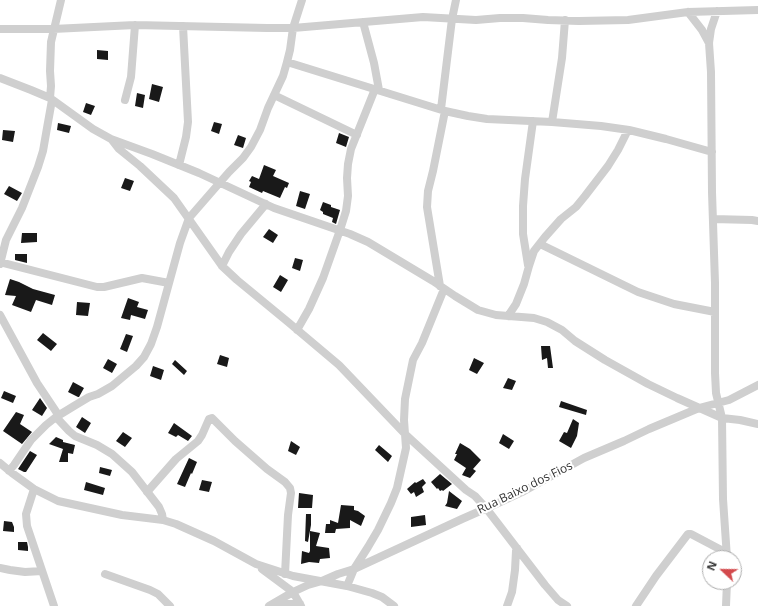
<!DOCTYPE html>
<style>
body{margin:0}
#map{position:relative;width:758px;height:606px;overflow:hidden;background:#fff;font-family:"Open Sans",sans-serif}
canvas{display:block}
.north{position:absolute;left:702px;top:550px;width:40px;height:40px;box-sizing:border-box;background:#fff;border:1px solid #adadad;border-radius:50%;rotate:292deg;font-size:11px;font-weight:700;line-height:16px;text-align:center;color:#323232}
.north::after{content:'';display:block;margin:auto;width:14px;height:18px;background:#d34a4d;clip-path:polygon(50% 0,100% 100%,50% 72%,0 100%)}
</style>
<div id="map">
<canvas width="758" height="606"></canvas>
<div class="north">N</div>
</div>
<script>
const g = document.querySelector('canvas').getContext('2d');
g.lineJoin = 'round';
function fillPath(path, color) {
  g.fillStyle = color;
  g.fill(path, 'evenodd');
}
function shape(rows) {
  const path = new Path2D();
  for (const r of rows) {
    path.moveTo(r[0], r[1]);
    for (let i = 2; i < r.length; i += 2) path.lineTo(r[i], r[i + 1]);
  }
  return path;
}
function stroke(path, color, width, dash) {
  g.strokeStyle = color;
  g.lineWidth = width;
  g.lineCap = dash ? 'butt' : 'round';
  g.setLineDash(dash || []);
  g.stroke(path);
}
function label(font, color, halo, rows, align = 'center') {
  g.font = font + ' "Open Sans",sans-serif';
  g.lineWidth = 4;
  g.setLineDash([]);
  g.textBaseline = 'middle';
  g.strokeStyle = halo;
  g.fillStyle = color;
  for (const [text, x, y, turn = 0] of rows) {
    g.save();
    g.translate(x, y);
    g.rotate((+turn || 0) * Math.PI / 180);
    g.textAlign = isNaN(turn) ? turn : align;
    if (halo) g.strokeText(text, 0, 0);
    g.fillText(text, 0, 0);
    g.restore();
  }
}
fillPath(shape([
 [97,50,108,51,108,60,97,59],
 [152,84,163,87,159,102,149,99],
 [137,93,145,95,143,108,135,106],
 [86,103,95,106,91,115,83,112],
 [214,122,222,124,219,134,211,131],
 [58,123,71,126,69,133,57,130],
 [3,130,15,131,13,142,2,140],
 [339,133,349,137,346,147,336,143],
 [238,135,246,138,243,148,234,145],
 [264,165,276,170,273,176,289,183,287,188,285,187,280,198,263,191,262,193,249,187,251,182,249,181,252,176,259,179],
 [125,178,134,181,130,191,121,188],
 [9,186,22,193,17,201,4,194],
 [300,191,310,194,305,209,296,206],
 [323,202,331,205,331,207,340,210,336,224,332,222,333,218,323,214,323,212,320,210],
 [269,229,278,235,273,243,263,237],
 [22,233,37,233,37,242,21,243],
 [15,254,27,254,27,263,15,260],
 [295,258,303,260,300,271,292,268],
 [280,275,288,280,281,292,273,287],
 [10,279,19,282,33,289,55,295,52,305,36,300,31,312,12,305,16,296,5,295],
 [128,298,139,302,137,307,148,310,145,319,131,315,130,320,121,318],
 [77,302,90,303,88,316,76,315],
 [43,333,57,344,51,351,37,340],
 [126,334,133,336,127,352,120,349],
 [541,346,550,346,553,368,548,368,547,358,542,360],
 [220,355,229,358,227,367,217,364],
 [474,358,484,363,477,374,469,370],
 [108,359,117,364,112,373,103,368],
 [175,360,187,371,184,375,172,364],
 [153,366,164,370,161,380,150,376],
 [508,378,516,381,512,390,503,388],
 [73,382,84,388,79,397,78,397,68,392],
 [4,391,16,396,13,403,1,398],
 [40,398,47,408,42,416,32,410],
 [561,401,587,410,586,415,559,407],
 [16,412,24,415,20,424,32,432,22,444,3,431],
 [82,417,91,423,85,433,76,427],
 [573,419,579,423,577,436,571,448,559,441,564,432,567,433],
 [174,423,192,436,188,441,178,435,176,437,168,433],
 [123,432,132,438,125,447,116,441],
 [503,434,514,441,509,449,499,443],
 [56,437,63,440,63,442,75,445,73,454,68,453,68,462,59,462,63,449,49,444],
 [291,441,300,447,296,455,288,451],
 [460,443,470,449,481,460,473,469,476,471,470,478,462,475,466,468,454,460,457,454,455,454],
 [379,445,392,456,388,462,375,450],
 [30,451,37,455,26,472,24,472,18,469],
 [189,458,197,462,192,474,191,473,185,487,177,484],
 [100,467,112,470,110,476,99,473],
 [440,474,452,484,443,491,442,490,440,491,438,488,437,489,431,482],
 [423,479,426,483,422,487,424,492,416,497,414,492,411,494,407,489,415,482,416,483],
 [202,480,212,482,209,492,199,490],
 [86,482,105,488,103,495,84,490],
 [449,491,462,501,457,509,445,506,447,503],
 [299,493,313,495,312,508,298,508],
 [341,505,354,506,354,510,358,511,365,516,361,526,350,520,350,528,336,529,335,533,325,533,326,524,330,524,330,520,338,523],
 [306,514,311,514,311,525,308,542,305,541],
 [425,515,426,525,411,527,411,517],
 [4,521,12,522,14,527,14,532,3,531],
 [310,531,320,533,316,546,329,548,330,558,320,559,319,563,309,562,301,564,302,551,309,553,310,551],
 [18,542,27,542,28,547,28,551,18,550]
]), '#191919');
stroke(shape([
 [717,11,711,29,709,43,711,72,712,192,715,283,715,373,716,393,722,418,723,499,727,558],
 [688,12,702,30,709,43],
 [363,22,374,63,379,90],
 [0,29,53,29,135,25,267,28,293,28,423,17,476,20,500,18,523,18,548,20,579,21,628,20,688,12,758,10],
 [287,62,445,111,468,116,487,119,552,122,601,126,629,130,666,139,712,152],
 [0,78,31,90,50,98,93,129,111,139,152,154,199,173,274,208,350,234,368,242,433,281,455,296,478,310,496,315,534,318,547,322,562,330,575,341,605,360,648,384,677,398,722,418,740,420,758,424],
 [274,95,357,135],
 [50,98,51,86,50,71,51,42,61,0],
 [125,100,131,77,135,25],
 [441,109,452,19,456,0],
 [552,122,562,58,565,20],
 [112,140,119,149,140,166,174,198,222,266,237,280,288,322,339,365,406,435,466,490,475,496,486,508,545,585,558,600,567,606],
 [179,165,186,137,188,122,183,26],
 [713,219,752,220,758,221],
 [540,244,638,292,674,304,715,312],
 [0,262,97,287,104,287,142,278,169,283],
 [0,264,6,240,22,208,38,167,43,151,47,128,52,100],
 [528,265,523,234,523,206,525,179,533,121],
 [222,266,229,252,241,234,266,204],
 [440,286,427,207,428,191,433,171,445,111],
 [0,315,37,383,59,416],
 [508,316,516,304,524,284,529,266,534,251,545,237,561,219,576,207,585,196,608,166,618,150,628,130],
 [297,330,309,309,323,278,340,230,346,211,348,196,347,178,348,164,351,149,375,89],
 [56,417,69,431,75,436,97,445,112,454,132,472,159,507,162,514,163,520],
 [0,463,12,473,34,489,58,501,122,515,163,520,176,524,214,541,256,564,293,576,347,586,372,593,382,597,394,606],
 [9,471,14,465,31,440,46,425,56,417,74,406,89,397,98,394,112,386,136,366,144,357,151,344,157,327,180,243,189,218,229,172,243,158,251,147,260,130,268,108,283,76,287,62,290,50,293,28,302,0],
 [34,489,26,514,27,526,54,606],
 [147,492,176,459,198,441,202,435,209,419,212,418,235,441,267,469,285,482,290,488,291,493,288,515,285,574],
 [0,568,10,570,25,572,42,571],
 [262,569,293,592,301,606],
 [105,574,150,590,158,594,170,606],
 [347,586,354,569,368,547,378,530,391,503,397,488,406,448,404,420,405,399,413,360,422,343,444,289],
 [277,602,300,604],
 [269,606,293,592,308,585,322,581,338,574,354,569,462,519,496,504,524,491,584,458,624,441,649,429,699,408,729,400,758,385],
 [507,606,512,592,515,570,516,551,517,548],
 [636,606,656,576,688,534,691,534,727,553],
 [726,606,727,582]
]), '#cfcfcf', 8);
label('12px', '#323232', '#fff', [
 ["Rua Baixo dos Fios",525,488,-26]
]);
</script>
